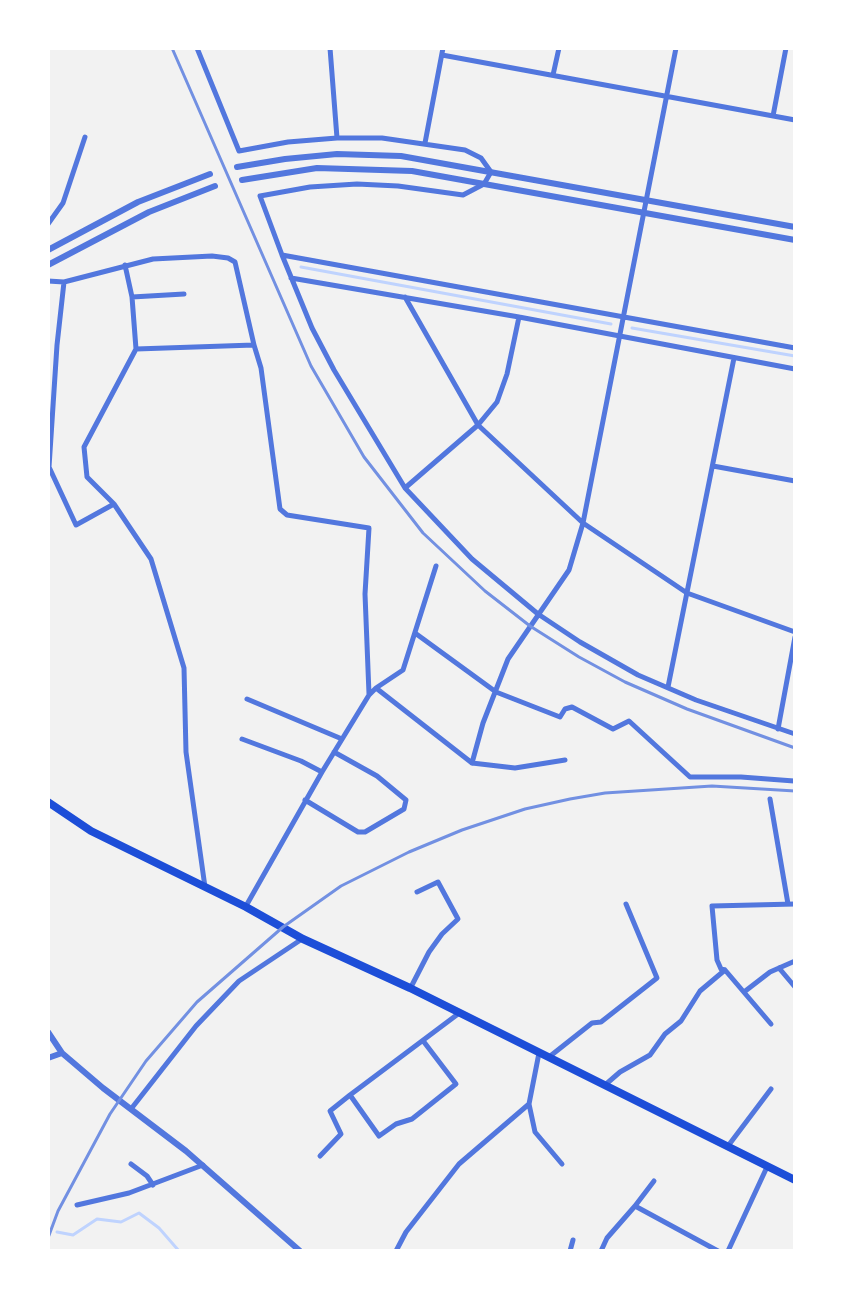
<!DOCTYPE html>
<style>
body{margin:0}
#map{position:relative;width:843px;height:1299px;overflow:hidden;background:#f2f2f2;font-family:Overpass,sans-serif}
canvas{display:block}
.frame{position:absolute;inset:0;border:50px solid #fff;pointer-events:none}
</style>
<div id="map">
<canvas width="843" height="1299"></canvas>
<div class="frame"></div>
</div>
<script>
const g = document.querySelector('canvas').getContext('2d');
g.lineJoin = 'round';
function shape(rows) {
  const path = new Path2D();
  for (const r of rows) {
    path.moveTo(r[0], r[1]);
    for (let i = 2; i < r.length; i += 2) path.lineTo(r[i], r[i + 1]);
  }
  return path;
}
function stroke(path, color, width, dash) {
  g.strokeStyle = color;
  g.lineWidth = width;
  g.lineCap = dash ? 'butt' : 'round';
  g.setLineDash(dash || []);
  g.stroke(path);
}
stroke(shape([
 [301,267,611,324],
 [632,328,795,356],
 [57,1232,73,1235,97,1219,121,1222,139,1213,159,1228,179,1251]
]), '#bfd3fe', 3);
stroke(shape([
 [197,48,239,151,288,142,337,138,382,138,465,150,481,158,491,172,484,184,463,195,398,186,357,184,310,187,260,196,282,255,795,348],
 [330,48,337,138],
 [442,55,795,120],
 [553,75,559,48],
 [773,116,786,48],
 [425,143,443,48],
 [48,224,63,203,85,137],
 [282,255,312,328,334,370,405,488,472,559,538,614,580,642,638,675,696,700,795,734],
 [125,265,132,297,136,349],
 [291,278,519,317,795,369],
 [48,281,64,282,153,259,212,256,228,258,235,262,254,345,136,349,84,447,87,477,114,504,151,559,184,668,186,752,205,887],
 [64,282,57,345,49,467,76,525,114,504],
 [132,297,184,294],
 [405,297,478,425,583,523,687,593,795,632],
 [254,345,261,368,280,509,287,515,369,528,365,594,369,694],
 [713,466,795,481],
 [405,488,478,425,497,402,507,374,519,317],
 [415,633,496,692,560,717,565,709,572,707,613,729,629,721,690,777,741,777,794,781],
 [668,687,734,358],
 [376,688,403,670,436,566],
 [247,699,342,739],
 [778,729,795,637],
 [242,739,301,761,322,772],
 [472,763,515,768,565,760],
 [770,799,788,904],
 [305,800,358,832,365,832,404,809,406,800,377,776,334,752],
 [246,906,322,772,369,695,376,688,472,763,483,723,508,659,569,570,583,523,676,48],
 [779,968,795,987],
 [725,970,771,1024],
 [411,987,429,952,442,934,458,919,438,882,417,892],
 [744,992,770,972,795,961],
 [424,1042,456,1084,412,1119,396,1124,379,1136,350,1095,458,1014],
 [539,1053,529,1104,535,1132,562,1164],
 [549,1057,592,1023,601,1022,657,978,626,904],
 [605,1085,620,1072,650,1055,665,1034,681,1021,700,991,725,970,721,969,717,960,712,906,795,904],
 [131,1109,196,1026,239,981,302,939],
 [728,1146,771,1089],
 [320,1156,341,1134,330,1111,350,1095],
 [131,1164,147,1176,153,1185],
 [77,1205,129,1193,203,1165],
 [635,1206,654,1181],
 [396,1251,406,1232,459,1164,529,1104],
 [570,1251,573,1240],
 [601,1251,607,1238,635,1206,718,1251],
 [728,1251,767,1167]
]), '#5277de', 5);
stroke(shape([
 [237,167,285,159,337,154,401,156,795,227],
 [242,180,317,168,412,171,795,240],
 [48,250,138,202,210,174],
 [48,265,149,212,215,186],
 [48,1032,62,1053,103,1088,186,1151,300,1251],
 [48,1058,62,1053]
]), '#5277de', 6);
stroke(shape([
 [48,802,91,831,246,907,303,939,410,988,795,1180]
]), '#1d4ed8', 8);
stroke(shape([
 [172,48,311,366,364,457,423,533,485,591,530,626,579,657,625,682,687,709,795,748],
 [48,1238,58,1211,110,1114,146,1061,197,1002,283,927,341,886,409,852,462,830,525,809,570,799,605,793,712,786,795,791]
]), '#7290e2', 3);
</script>
